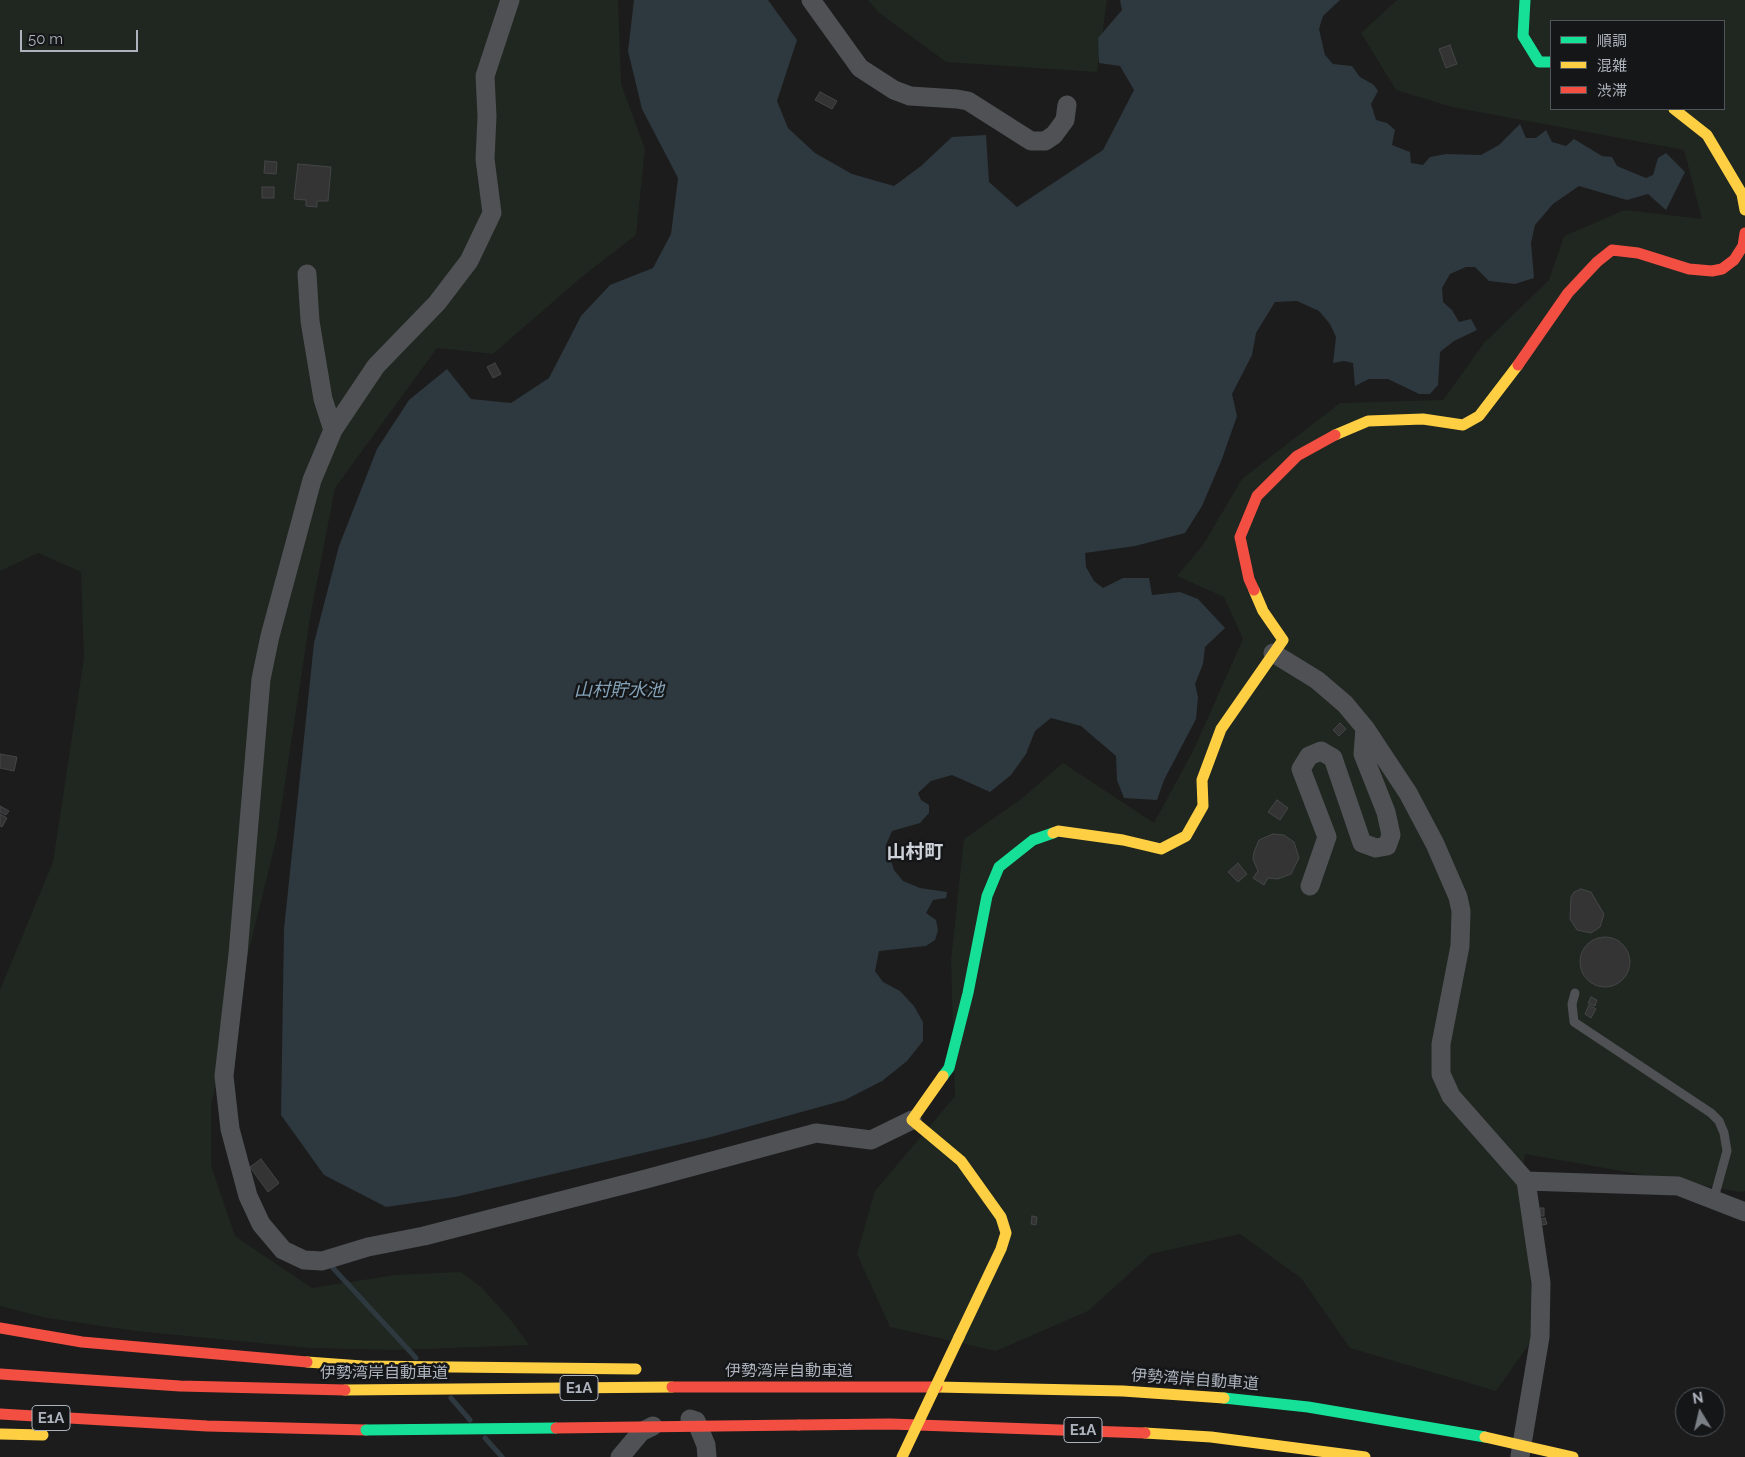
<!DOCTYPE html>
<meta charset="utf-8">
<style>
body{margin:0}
#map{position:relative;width:1745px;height:1457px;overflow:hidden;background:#1c1c1c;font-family:Raleway,"Noto Sans JP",sans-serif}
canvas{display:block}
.legend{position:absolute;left:1550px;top:20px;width:175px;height:90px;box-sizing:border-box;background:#151618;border:1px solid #52555a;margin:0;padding:6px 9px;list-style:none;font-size:15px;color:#adb3bd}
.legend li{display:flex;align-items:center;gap:10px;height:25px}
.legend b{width:25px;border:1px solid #52555a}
.north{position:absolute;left:1675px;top:1387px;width:50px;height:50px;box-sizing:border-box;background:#151618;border:1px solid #52555a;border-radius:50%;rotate:351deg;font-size:14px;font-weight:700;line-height:20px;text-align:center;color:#adb3bd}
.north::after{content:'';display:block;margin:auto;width:18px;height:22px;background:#7a7e85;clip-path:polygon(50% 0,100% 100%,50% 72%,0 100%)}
.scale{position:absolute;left:20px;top:30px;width:118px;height:22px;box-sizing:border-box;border:2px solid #adb3bd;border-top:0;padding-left:6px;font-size:15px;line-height:18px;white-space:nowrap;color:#adb3bd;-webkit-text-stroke:4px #151618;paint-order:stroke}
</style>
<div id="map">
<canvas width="1745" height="1457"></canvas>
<ul class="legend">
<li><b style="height:6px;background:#16e098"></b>順調</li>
<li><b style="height:6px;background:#ffcf43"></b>混雑</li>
<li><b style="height:6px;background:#f24e42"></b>渋滞</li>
</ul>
<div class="north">N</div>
<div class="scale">50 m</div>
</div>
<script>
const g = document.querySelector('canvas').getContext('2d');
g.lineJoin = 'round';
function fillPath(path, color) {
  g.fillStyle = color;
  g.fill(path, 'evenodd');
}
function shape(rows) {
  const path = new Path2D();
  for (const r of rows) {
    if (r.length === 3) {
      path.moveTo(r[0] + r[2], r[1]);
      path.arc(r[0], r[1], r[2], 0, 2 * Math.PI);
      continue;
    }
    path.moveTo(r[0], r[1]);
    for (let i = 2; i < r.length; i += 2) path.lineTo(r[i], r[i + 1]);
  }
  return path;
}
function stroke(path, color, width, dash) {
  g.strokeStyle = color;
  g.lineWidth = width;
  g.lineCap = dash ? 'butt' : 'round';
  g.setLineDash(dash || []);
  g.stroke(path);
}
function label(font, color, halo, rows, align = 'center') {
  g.font = font + ' Raleway,"Noto Sans JP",sans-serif';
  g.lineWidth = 5;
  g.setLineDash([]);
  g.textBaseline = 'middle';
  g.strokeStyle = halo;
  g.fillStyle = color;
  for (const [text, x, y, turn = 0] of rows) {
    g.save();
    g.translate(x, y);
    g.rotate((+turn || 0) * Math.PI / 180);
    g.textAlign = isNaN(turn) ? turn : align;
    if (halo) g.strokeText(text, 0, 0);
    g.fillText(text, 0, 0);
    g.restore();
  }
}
fillPath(shape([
 [0,0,618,0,621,84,645,149,636,235,584,275,493,354,437,348,335,488,310,618,277,836,211,1105,211,1166,235,1236,312,1288,395,1275,461,1272,481,1287,510,1319,529,1345,399,1350,310,1348,136,1331,47,1318,0,1306,0,990,53,862,84,658,81,572,38,553,0,571],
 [868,0,1107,0,1097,72,946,62,878,12],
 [1397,0,1745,0,1745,1191,1740,1192,1525,1154,1519,1187,1537,1333,1496,1391,1350,1348,1301,1278,1240,1234,1151,1254,1088,1311,996,1351,890,1327,857,1254,875,1191,955,1096,951,960,964,839,1020,800,1063,763,1154,823,1194,749,1243,639,1224,597,1177,576,1203,545,1242,479,1340,403,1443,400,1484,343,1549,280,1564,236,1625,210,1702,219,1684,150,1452,107,1396,90,1361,33],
 [1551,21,1724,21,1724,109,1551,109]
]), '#1f2720');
fillPath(shape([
 [634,0,768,0,797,40,777,101,788,128,815,153,852,174,894,186,921,166,952,137,986,135,989,182,1017,207,1103,150,1134,90,1120,66,1099,63,1098,38,1122,10,1120,0,1340,0,1323,16,1319,29,1325,55,1333,64,1352,66,1360,77,1374,85,1378,91,1371,104,1376,120,1387,123,1395,130,1392,145,1410,152,1411,163,1423,165,1430,157,1446,154,1481,155,1499,145,1520,124,1526,138,1536,138,1546,130,1552,142,1566,146,1574,139,1602,156,1612,157,1617,166,1646,178,1653,175,1658,158,1666,153,1685,172,1666,210,1648,194,1627,200,1579,186,1553,204,1535,225,1531,243,1534,278,1515,284,1489,281,1475,267,1466,267,1450,274,1442,288,1443,302,1452,310,1459,322,1471,319,1477,330,1454,341,1440,352,1438,385,1430,394,1419,394,1388,379,1369,379,1355,386,1353,363,1344,361,1333,363,1336,337,1330,324,1319,311,1297,301,1275,302,1256,333,1252,355,1232,394,1237,416,1222,459,1202,506,1185,533,1135,546,1085,553,1086,567,1094,581,1103,588,1123,578,1149,578,1152,595,1180,592,1198,599,1225,628,1205,647,1203,664,1195,684,1198,697,1196,719,1164,780,1157,800,1124,798,1117,780,1116,756,1081,726,1051,718,1035,731,1026,754,1011,775,990,792,952,775,931,781,918,793,921,800,929,805,929,813,920,823,892,831,886,845,894,870,903,881,920,888,947,892,946,898,933,900,926,913,936,920,938,930,935,940,926,946,879,951,875,971,883,982,900,991,914,1006,923,1022,923,1041,907,1061,882,1081,845,1100,711,1137,455,1197,386,1207,324,1175,281,1115,284,929,314,643,339,546,377,449,409,400,447,369,471,399,511,403,549,378,581,316,610,285,653,268,671,234,678,178,642,109,628,51]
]), '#2e383f');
stroke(shape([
 [333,1268,416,1358],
 [451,1398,470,1420],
 [485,1438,502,1457]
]), '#2e383f', 5);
const building = shape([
 [1450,45,1457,64,1446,68,1439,49,1450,45],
 [820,92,837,101,832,109,815,100,820,92],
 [265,161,277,162,276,174,264,173,265,161],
 [298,164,331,167,328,201,317,201,317,207,306,206,306,200,294,199,298,164],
 [262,187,274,187,274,198,262,198,262,187],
 [495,363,501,374,493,378,487,367,495,363],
 [1340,723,1346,729,1339,736,1333,730,1340,723],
 [0,754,17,757,14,771,0,768,0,754],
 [1277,800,1288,808,1280,820,1268,812,1277,800],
 [0,806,9,811,6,815,0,812,0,806],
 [0,814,7,818,2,827,0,826,0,814],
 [1273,834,1284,835,1294,842,1299,858,1291,874,1278,879,1268,878,1264,885,1253,878,1258,871,1253,859,1254,852,1259,840,1273,834],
 [1238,863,1247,874,1238,882,1228,872,1238,863],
 [1581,889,1591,892,1604,914,1600,927,1591,933,1577,930,1570,919,1571,897,1574,892,1581,889],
 [1605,962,25],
 [1591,997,1597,1000,1595,1006,1588,1003,1591,997],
 [1589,1005,1596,1009,1591,1018,1585,1014,1589,1005],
 [261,1159,279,1183,268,1192,250,1167,261,1159],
 [1540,1208,1544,1208,1544,1216,1540,1216,1540,1208],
 [1032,1216,1037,1217,1036,1225,1031,1224,1032,1216],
 [1545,1218,1547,1224,1542,1225,1540,1219,1545,1218]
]);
fillPath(building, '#343434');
stroke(building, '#444548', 1);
stroke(shape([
 [1575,993,1572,1004,1574,1022,1711,1113,1719,1121,1724,1133,1727,1151,1714,1198]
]), '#4f5155', 9);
stroke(shape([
 [510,0,485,76,487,116,485,159,492,213,469,261,437,303,376,366,333,430,312,480,270,636,261,679,238,954,224,1076,230,1129,248,1196,261,1224,283,1250,304,1260,322,1261,368,1247,424,1236,646,1179,816,1133,871,1140,912,1120],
 [811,0,860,68,894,90,910,96,957,99,968,101,1031,141,1045,141,1054,135,1065,120,1067,105],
 [307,274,310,321,323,399,333,430],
 [1273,653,1317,680,1345,704,1365,728,1408,793,1435,844,1458,897,1461,911,1460,946,1441,1044,1441,1074,1451,1096,1526,1181,1541,1283,1540,1337,1520,1456],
 [1310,886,1327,837,1301,769,1309,756,1321,751,1333,758,1362,843,1376,848,1387,846,1391,835,1386,812,1363,754,1365,728],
 [1526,1181,1678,1186,1745,1212],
 [690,1419,696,1421,706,1445,707,1457],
 [620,1457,641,1432,653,1426]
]), '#4f5155', 19);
stroke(shape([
 [1525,0,1523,36,1539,62,1551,62],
 [943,1076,949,1068,968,993,987,896,999,867,1033,840,1053,833],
 [1224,1398,1308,1407,1485,1437]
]), '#16e098', 11);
stroke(shape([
 [1674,109,1707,135,1742,194,1745,210],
 [1335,435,1368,421,1423,419,1463,425,1479,416,1518,365],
 [1053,833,1058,831,1123,840,1161,849,1186,836,1203,806,1202,780,1221,729,1283,640,1263,611,1254,590],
 [943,1076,912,1120,961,1161,1001,1217,1006,1233,1001,1249,959,1337],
 [307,1362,362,1366,636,1369],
 [937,1387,1123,1391,1224,1398],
 [345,1390,672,1387],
 [1145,1433,1211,1437,1365,1457],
 [0,1434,43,1435]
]), '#ffcf43', 11);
stroke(shape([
 [1518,365,1568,293,1597,262,1612,250,1638,253,1689,269,1712,271,1722,269,1734,260,1743,246,1745,233],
 [1254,590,1249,579,1240,537,1257,496,1297,456,1335,435],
 [0,1328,82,1342,307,1362],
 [0,1374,180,1386,345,1390],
 [672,1387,937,1387],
 [0,1414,207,1426,366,1430],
 [799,1425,890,1424,1145,1433]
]), '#f24e42', 11);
stroke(shape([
 [366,1430,556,1428]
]), '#16e098', 11);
stroke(shape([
 [1485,1437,1573,1457],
 [902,1457,959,1337]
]), '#ffcf43', 11);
stroke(shape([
 [556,1428,799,1425]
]), '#f24e42', 11);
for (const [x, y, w] of [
 [579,1388,38],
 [51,1418,38],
 [1083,1430,38]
]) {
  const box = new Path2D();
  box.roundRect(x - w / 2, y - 12.5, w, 25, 4);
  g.fillStyle = '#151618';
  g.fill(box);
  stroke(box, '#adb3bd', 1);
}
label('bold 15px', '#adb3bd', null, [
 ["E1A",579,1388],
 ["E1A",51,1418],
 ["E1A",1083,1430]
]);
label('16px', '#adb3bd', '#151618', [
 ["伊勢湾岸自動車道",789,1371],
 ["伊勢湾岸自動車道",384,1373],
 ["伊勢湾岸自動車道",1195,1380,4]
]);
label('italic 18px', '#84a3b8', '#151618', [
 ["山村貯水池",619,691]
]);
label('bold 19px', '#ced2d9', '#151618', [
 ["山村町",915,852]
]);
</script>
